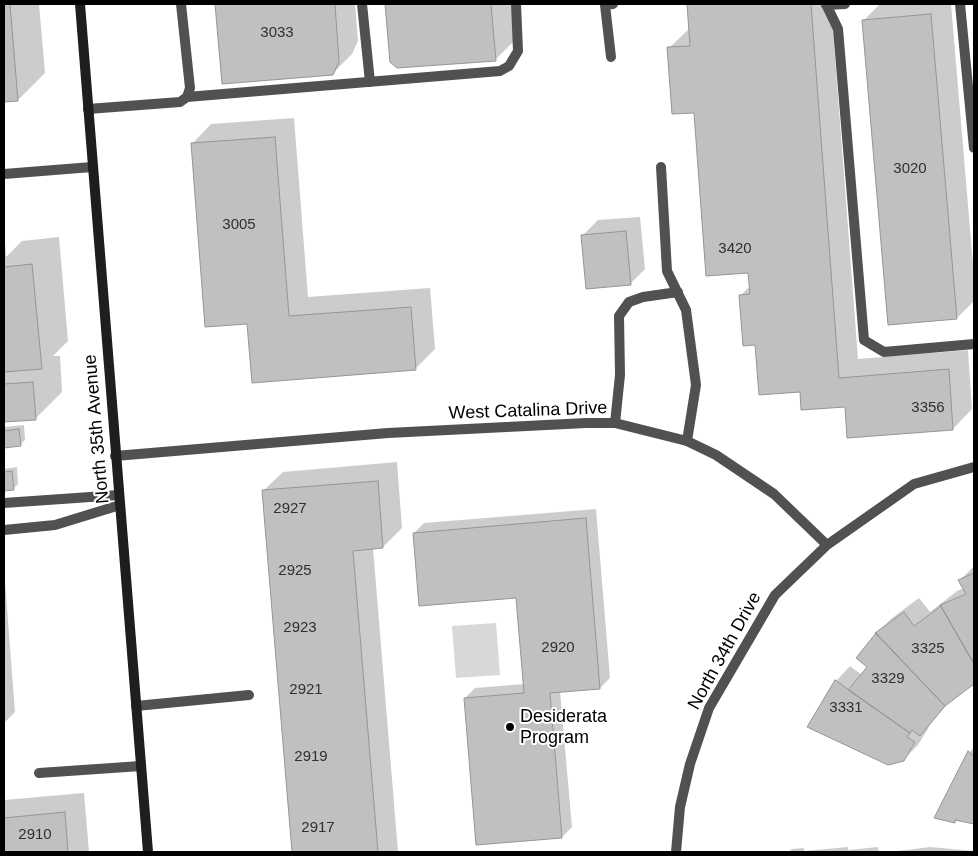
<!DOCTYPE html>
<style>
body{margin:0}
#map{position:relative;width:978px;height:856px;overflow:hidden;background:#fff;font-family:Arial,sans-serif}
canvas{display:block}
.frame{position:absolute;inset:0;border:5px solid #000;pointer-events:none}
</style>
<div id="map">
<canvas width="978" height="856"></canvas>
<div class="frame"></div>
</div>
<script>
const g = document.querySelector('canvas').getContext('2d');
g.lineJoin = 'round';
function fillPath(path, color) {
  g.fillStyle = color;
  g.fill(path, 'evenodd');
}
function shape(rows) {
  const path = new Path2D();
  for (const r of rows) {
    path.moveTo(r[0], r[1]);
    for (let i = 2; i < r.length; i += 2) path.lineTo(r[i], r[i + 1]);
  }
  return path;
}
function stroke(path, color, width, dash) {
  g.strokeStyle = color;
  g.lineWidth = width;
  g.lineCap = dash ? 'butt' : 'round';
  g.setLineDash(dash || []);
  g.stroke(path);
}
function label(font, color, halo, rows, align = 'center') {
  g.font = font + ' Arial,sans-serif';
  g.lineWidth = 4;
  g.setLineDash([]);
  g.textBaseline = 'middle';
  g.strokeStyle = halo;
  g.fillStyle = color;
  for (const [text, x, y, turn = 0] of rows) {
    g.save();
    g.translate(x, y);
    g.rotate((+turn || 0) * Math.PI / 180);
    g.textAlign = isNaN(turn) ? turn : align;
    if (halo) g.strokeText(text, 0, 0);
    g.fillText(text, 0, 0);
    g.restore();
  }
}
fillPath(shape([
 [496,623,500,675,456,678,452,626]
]), '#d8d8d8');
fillPath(shape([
 [4,4,39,4,45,73,18,100,4,101],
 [217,4,355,4,358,41,352,54,332,74,223,82],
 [386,4,512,4,515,40,495,60,391,62],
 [688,4,831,4,858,359,968,350,972,409,953,429,846,406,801,390,741,295,750,286,749,272,695,111,669,48,690,28],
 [880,4,951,4,974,276,974,301,957,318,864,20],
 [294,118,308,297,430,288,435,349,415,369,248,323,192,144,211,124],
 [640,217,645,269,630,284,583,235,598,220],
 [4,225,6,257,22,241,59,237,68,341,53,356,60,356,62,392,35,419,4,421],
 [24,425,25,440,20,445,4,446,4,427],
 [397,462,402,528,383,547,373,548,398,852,293,852,263,491,283,472],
 [17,467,18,484,13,489,4,490,4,469],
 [596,509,610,678,600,688,560,691,572,827,562,837,465,698,475,688,524,684,517,597,414,533,424,523],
 [974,566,974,683,951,700,928,726,929,727,918,745,903,760,836,681,850,666,862,675,869,667,876,634,892,618,919,598,930,612,957,591,964,588,960,580],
 [4,569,15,712,4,723],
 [974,747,974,823,957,820,954,822,935,817,970,752],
 [84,793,89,852,4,852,4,800],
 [848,847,848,850,878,847,879,852,788,852,792,849,804,848,804,851],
 [930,847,974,851,974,852,890,852]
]), '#0003');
const building = shape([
 [4,4,10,4,18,101,4,102,4,4],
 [215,4,335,4,339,62,333,75,222,84,215,4],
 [385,4,491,4,496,61,397,68,390,62,385,4],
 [687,4,811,4,839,378,949,369,953,430,847,438,845,407,801,410,800,392,759,395,755,345,743,346,739,295,750,294,748,273,706,276,694,113,672,114,667,47,690,46,687,4],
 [931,14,957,319,888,325,862,20,931,14],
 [275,137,289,316,411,307,416,370,252,383,247,324,205,327,191,143,275,137],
 [626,231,631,285,586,289,581,235,626,231],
 [32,264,42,369,4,372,4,267,32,264],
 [33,382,36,420,4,422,4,384,33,382],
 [19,429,21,446,4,448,4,431,19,429],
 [12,471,14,490,4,491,4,472,12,471],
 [378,481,383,548,353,551,378,852,292,852,262,490,378,481],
 [586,518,600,689,550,693,562,838,476,845,464,698,524,693,516,598,419,606,413,533,586,518],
 [974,573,974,664,940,605,966,594,958,580,974,573],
 [941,606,974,664,974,684,945,706,875,633,904,612,914,626,941,606],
 [876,633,945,706,920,736,912,730,910,733,848,690,867,667,856,658,876,633],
 [835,680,910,733,907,737,915,742,904,761,888,765,807,727,835,680],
 [968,751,974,756,974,824,955,820,955,823,934,818,968,751],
 [65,812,68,852,4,852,4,818,65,812]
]);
fillPath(building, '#c0c0c0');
stroke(building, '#959595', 1);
stroke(shape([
 [362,4,370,82],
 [826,4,838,29,864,340,884,352,974,344],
 [960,4,974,148],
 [826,5,845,4],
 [611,57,605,5,613,4],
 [187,97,500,71,509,66,518,51,516,4],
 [88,109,180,102,187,97,190,88,181,4],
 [661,167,667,271,686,310,696,385,687,441],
 [4,174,92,167],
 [615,423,620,375,619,316,629,302,643,297,678,292],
 [4,503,119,495],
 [4,530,55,525,120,505],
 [136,706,249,695],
 [39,773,141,766]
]), '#515151', 10);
stroke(shape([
 [115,456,388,433,586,423,615,423,687,441,716,455,774,494,827,545],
 [676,852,680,807,690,764,709,708,775,595,827,545,914,484,974,467]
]), '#515151', 10);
stroke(shape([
 [80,4,148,852]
]), '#1e1e1e', 10);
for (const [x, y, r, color] of [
 [510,727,5,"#000"]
]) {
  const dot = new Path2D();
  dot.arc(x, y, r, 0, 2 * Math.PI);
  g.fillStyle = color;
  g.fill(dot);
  stroke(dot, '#fff', 2);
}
label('15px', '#303030', null, [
 ["3033",277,33],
 ["3020",910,169],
 ["3005",239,225],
 ["3420",735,249],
 ["3356",928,408],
 ["2927",290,509],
 ["2925",295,571],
 ["2923",300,628],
 ["2920",558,648],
 ["3325",928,649],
 ["3329",888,679],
 ["2921",306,690],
 ["3331",846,708],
 ["2919",311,757],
 ["2917",318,828],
 ["2910",35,835]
]);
label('18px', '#000', '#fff', [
 ["West Catalina Drive",528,411,-2],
 ["North 35th Avenue",97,429,-95],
 ["North 34th Drive",725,651,-61]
]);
label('18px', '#000', '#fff', [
 ["Desiderata",520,717],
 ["Program",520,738]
], 'left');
</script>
